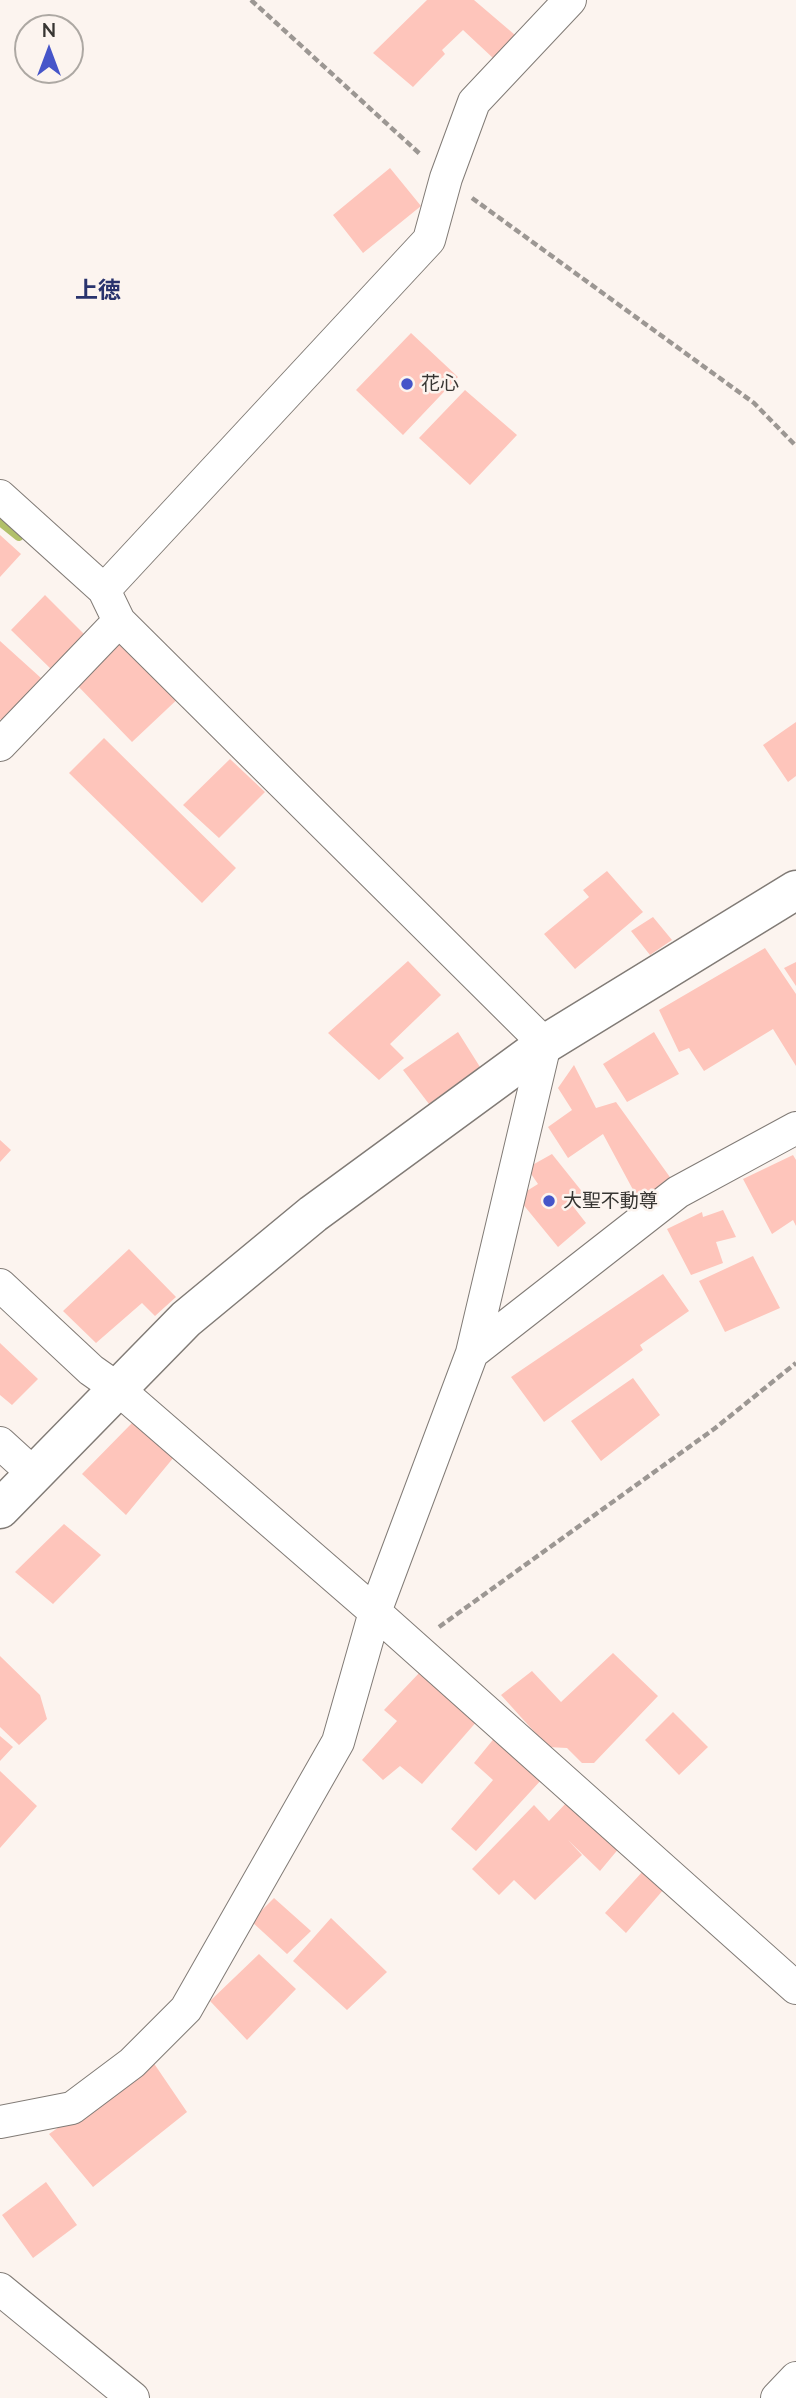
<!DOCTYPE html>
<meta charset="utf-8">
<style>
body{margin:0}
#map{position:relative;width:796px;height:2398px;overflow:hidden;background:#fcf4ef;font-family:Mulish,sans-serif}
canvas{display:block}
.north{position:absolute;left:14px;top:14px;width:70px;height:70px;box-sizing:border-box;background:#fcf4ef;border:2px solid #ada8a3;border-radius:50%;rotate:0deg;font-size:19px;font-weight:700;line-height:28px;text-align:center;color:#373532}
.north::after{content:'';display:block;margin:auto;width:24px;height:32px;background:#4655c9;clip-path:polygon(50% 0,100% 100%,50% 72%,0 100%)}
</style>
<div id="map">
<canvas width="796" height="2398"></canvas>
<div class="north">N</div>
</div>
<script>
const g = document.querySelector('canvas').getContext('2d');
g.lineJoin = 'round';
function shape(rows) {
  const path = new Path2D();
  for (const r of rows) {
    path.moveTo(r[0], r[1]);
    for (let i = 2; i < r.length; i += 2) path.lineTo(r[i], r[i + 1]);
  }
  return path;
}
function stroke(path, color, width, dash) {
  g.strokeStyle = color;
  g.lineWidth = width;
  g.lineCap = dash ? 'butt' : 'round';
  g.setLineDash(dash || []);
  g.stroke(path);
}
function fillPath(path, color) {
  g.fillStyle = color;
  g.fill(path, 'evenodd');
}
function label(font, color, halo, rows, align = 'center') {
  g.font = font + ' Mulish,"Noto Sans JP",sans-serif';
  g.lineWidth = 5;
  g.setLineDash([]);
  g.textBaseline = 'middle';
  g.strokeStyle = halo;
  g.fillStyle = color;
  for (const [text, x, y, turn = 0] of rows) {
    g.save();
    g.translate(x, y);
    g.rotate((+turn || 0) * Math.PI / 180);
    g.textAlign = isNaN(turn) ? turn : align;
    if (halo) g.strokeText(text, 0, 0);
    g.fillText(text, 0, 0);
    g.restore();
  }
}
stroke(shape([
 [0,521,19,536]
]), '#b1c06a', 10);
fillPath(shape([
 [427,0,474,0,515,35,493,58,463,30,442,50,445,54,413,87,373,53],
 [390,168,421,206,363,253,333,215],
 [411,333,458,377,403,435,356,390],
 [465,390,517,435,470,485,419,438],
 [0,535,21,554,0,577],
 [45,595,87,637,53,671,11,630],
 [126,635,183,694,132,742,75,683],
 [0,641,41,678,2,721,0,719],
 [796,722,796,776,788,782,763,745],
 [104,738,236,868,202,903,69,773],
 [230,759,265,792,219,838,183,805],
 [607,871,643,912,575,969,544,934,589,897,583,890],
 [653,917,672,940,650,955,631,931],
 [765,948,796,994,796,1066,773,1029,704,1071,689,1048,679,1052,659,1010],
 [408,961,441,995,390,1044,404,1058,379,1080,328,1033],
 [796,962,796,986,784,968],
 [458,1032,480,1067,429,1104,403,1070],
 [654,1032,679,1074,627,1102,603,1064],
 [574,1065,596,1108,616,1102,672,1180,638,1199,603,1134,568,1158,548,1127,572,1110,558,1088],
 [0,1140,11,1150,0,1162],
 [552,1154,584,1194,572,1205,586,1223,558,1247,517,1197,538,1184,527,1168],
 [793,1155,796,1160,796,1226,793,1220,772,1234,743,1179],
 [723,1210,736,1237,716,1242,723,1263,691,1275,667,1229,702,1212,703,1217],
 [129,1249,176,1297,155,1316,142,1303,96,1343,63,1311],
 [753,1256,780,1308,725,1332,699,1281],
 [663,1274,689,1311,640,1345,643,1350,544,1422,511,1377],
 [0,1343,38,1379,12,1405,0,1395],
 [633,1378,660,1415,601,1461,571,1421],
 [132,1423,174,1457,126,1515,82,1474],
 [64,1524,101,1555,53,1604,15,1572],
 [613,1653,658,1696,594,1763,582,1763,567,1748,548,1747,501,1695,532,1671,561,1702],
 [0,1656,40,1695,47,1719,19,1745,0,1727],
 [421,1671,478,1720,422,1784,400,1766,383,1780,362,1760,397,1721,384,1710],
 [673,1712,708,1747,679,1775,645,1740],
 [0,1736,13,1747,0,1761],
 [496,1736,542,1779,476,1851,451,1829,493,1780,474,1763],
 [0,1771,37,1806,0,1848],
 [568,1801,620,1847,600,1871,568,1840,582,1855,535,1900,514,1880,499,1895,472,1869,534,1805,549,1821],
 [643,1871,664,1889,626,1933,605,1913],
 [274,1898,311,1931,287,1954,251,1921],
 [331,1918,387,1972,347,2010,293,1961],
 [259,1954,296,1989,247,2040,210,2001],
 [153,2062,187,2112,93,2187,49,2134],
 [46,2182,77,2225,33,2258,2,2215]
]), '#fec5bb');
const street = shape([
 [0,496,104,590,119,621,0,745],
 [104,590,429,240,446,178,474,102,570,0],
 [0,1285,91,1370,118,1389,375,1612,796,1988],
 [472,1353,678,1192,796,1128],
 [0,1443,34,1474],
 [0,2122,72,2108,132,2063,186,2009,338,1742,375,1612,472,1353,545,1044,119,621],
 [0,2289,133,2398],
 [777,2398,796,2378]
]);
const secondary = shape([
 [0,1509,186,1319,313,1214,545,1044,796,890]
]);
stroke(street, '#817b76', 34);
stroke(secondary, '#817b76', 41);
stroke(shape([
 [251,0,420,154],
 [472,198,754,403,796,446],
 [439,1627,714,1429,796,1363]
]), '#9c9793', 4.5, [7, 3.5]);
stroke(street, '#fff', 32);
stroke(secondary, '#fff', 38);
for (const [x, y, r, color] of [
 [407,384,7,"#4655c9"],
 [549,1201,7,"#4655c9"]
]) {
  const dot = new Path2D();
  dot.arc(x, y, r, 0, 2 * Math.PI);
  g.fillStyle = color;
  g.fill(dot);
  stroke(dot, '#fcf4ef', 2.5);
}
label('19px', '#373532', '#fcf4ef', [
 ["花心",421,384],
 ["大聖不動尊",563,1201]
], 'left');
label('bold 23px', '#29336d', '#fcf4ef', [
 ["上徳",98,291]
]);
</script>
